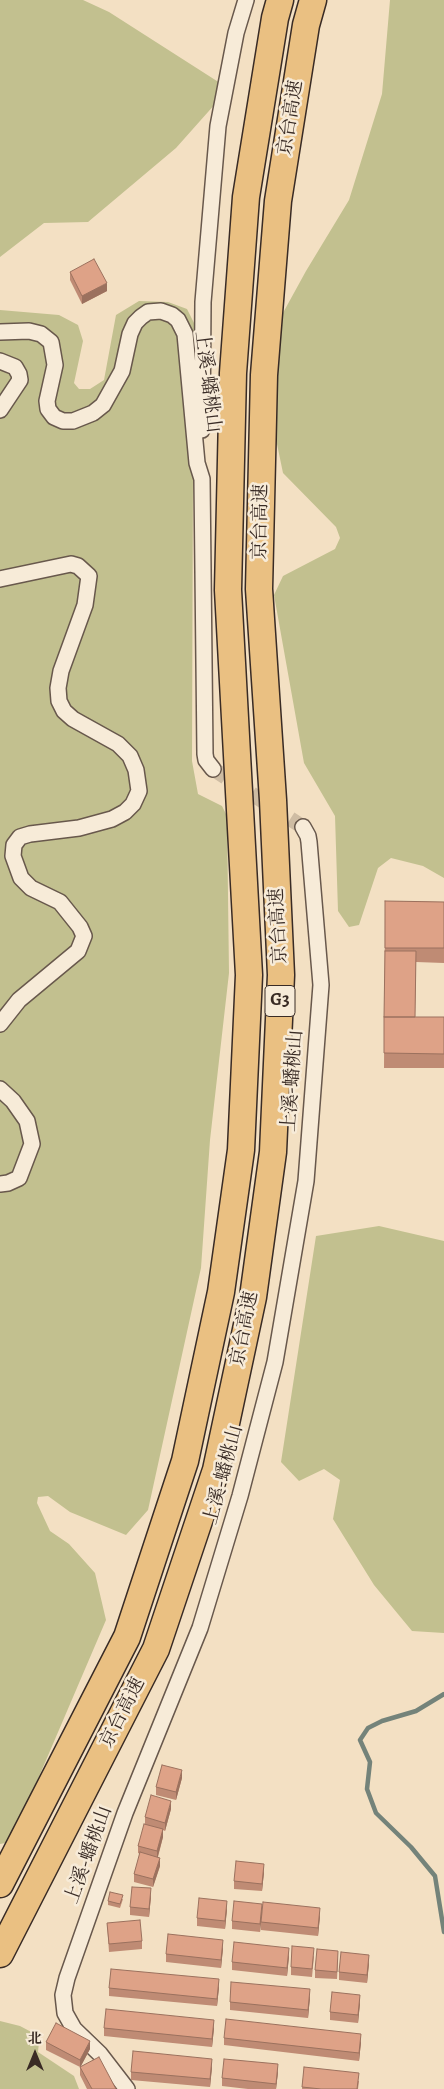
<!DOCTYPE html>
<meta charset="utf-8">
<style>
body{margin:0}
#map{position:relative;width:444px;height:2089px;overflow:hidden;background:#f3e0c3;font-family:Alegreya,"Noto Serif SC",serif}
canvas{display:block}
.north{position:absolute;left:10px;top:2029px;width:50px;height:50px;-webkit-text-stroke:4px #f7ebd8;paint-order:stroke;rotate:0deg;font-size:14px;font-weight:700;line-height:20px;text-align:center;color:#392b25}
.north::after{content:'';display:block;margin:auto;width:18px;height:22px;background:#392b25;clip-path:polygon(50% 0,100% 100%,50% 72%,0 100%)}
</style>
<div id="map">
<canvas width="444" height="2089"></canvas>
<div class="north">北</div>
</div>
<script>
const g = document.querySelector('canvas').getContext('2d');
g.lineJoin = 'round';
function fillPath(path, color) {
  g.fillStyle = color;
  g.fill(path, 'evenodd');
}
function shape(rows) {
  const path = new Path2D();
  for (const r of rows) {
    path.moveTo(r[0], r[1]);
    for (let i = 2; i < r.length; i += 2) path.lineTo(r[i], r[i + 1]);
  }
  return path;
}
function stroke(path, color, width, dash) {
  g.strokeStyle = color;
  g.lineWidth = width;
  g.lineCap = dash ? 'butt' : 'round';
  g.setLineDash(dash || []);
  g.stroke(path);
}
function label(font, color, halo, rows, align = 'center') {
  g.font = font + ' Alegreya,"Noto Serif SC",serif';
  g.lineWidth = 5;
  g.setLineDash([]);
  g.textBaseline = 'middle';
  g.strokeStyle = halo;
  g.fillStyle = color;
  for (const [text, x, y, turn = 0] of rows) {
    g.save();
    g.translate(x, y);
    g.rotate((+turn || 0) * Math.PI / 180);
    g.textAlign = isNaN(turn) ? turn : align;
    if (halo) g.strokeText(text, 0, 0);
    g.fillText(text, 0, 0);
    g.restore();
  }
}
fillPath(shape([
 [0,0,83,0,109,12,220,83,216,103,176,148,88,222,44,223,0,257],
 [390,0,444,0,444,878,423,866,391,858,378,868,359,925,349,927,338,911,335,816,304,763,274,595,283,576,335,549,340,538,336,527,283,473,272,420,278,322,306,271,349,200,382,94],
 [139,301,168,302,187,309,200,335,193,469,192,761,198,794,222,806,227,816,229,973,210,1140,201,1268,148,1510,126,1535,70,1512,48,1496,38,1497,37,1503,50,1531,69,1544,95,1573,106,1620,11,1842,0,1844,0,310,59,315,78,325,83,341,74,383,79,389,90,389,104,380,116,315],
 [379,1226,444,1241,444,1633,412,1631,374,1585,333,1519,340,1480,324,1469,299,1481,281,1462,316,1236],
 [0,2021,20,2026,37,2035,39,2042,38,2052,74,2076,79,2089,0,2089]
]), '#c2c08f');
stroke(shape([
 [444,1694,416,1711,382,1721,368,1728,360,1740,370,1762,367,1789,376,1813,411,1847,435,1876,444,1932]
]), '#74837a', 4.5);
stroke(shape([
 [213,769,303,827]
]), '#cebca3', 15, [15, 8]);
const minor = shape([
 [0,332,29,331,41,334,51,342,55,365,47,401,48,409,54,417,63,421,73,421,93,413,103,405,122,371,130,334,135,323,141,317,148,312,161,311,172,315,178,320,185,334,197,463,202,479,205,754,206,760,213,769],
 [0,361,15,367,19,374,20,380,0,410],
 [202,430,203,302,218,126,236,33,246,0],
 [0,579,71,564,78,566,89,576,85,605,61,671,58,688,59,701,64,711,73,719,118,744,130,756,136,770,139,791,133,804,125,812,112,819,79,828,30,834,20,837,14,845,13,856,21,878,31,888,60,902,80,927,84,936,78,951,19,1000,0,1024],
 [0,1089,13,1101,27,1121,32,1144,19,1178,8,1183,0,1184],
 [127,2089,100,2054,74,2029,65,2013,63,1995,67,1978,125,1813,200,1628,240,1496,275,1362,306,1181,321,985,309,842,308,836,303,827]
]);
const motorway = shape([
 [0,1884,127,1637,185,1461,221,1292,241,1150,249,975,228,590,233,373,246,197,275,18,280,0],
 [0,1954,156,1649,216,1470,253,1297,273,1152,281,975,273,800,259,589,264,375,278,201,306,25,313,0]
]);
stroke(minor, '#68584c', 18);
stroke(motorway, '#392b25', 29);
stroke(minor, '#f7ebd8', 15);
stroke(motorway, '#eac082', 26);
fillPath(shape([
 [70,272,107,291,82,304,70,280],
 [385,901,444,902,444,963,416,962,415,1017,444,1017,444,1068,384,1068],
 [182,1778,176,1800,156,1795,156,1787],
 [171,1809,165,1831,163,1830,163,1837,158,1857,160,1866,153,1887,134,1882,134,1874,140,1854,138,1853,138,1846,145,1824,145,1817],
 [264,1872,262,1891,234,1889,234,1881],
 [151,1896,149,1917,130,1915,130,1907],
 [123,1899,120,1908,108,1905,108,1901],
 [227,1909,225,1929,197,1926,197,1918],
 [262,1912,260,1932,232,1929,232,1921],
 [320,1916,318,1936,261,1930,261,1922],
 [107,1923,142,1941,142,1949,109,1952],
 [223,1948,221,1968,166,1962,166,1954],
 [289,1956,287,1976,232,1970,232,1962],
 [314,1956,312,1977,291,1975,291,1967],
 [338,1959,337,1979,315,1978,315,1970],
 [369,1963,367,1983,339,1980,339,1972],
 [219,1987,217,2006,109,1996,109,1988],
 [310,1997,308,2018,230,2010,230,2002],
 [360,2003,358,2023,330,2020,330,2012],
 [104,2028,214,2028,212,2047,104,2036],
 [224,2038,361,2042,359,2061,224,2045],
 [46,2042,90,2049,80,2067,116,2089,87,2089,80,2075,80,2067,46,2050],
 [212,2067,210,2087,131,2080,131,2072],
 [304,2067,359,2081,358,2089,302,2089],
 [278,2072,276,2089,248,2089,222,2086,222,2078]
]), '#bf8b74');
fillPath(shape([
 [107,283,107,291,82,304,82,296],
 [182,1770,182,1778,176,1800,176,1792],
 [171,1801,171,1809,165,1831,165,1823],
 [163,1829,163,1837,157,1859,157,1851],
 [160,1858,160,1866,153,1887,153,1879],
 [264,1864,264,1872,262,1891,262,1884],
 [151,1888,151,1896,149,1917,149,1909],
 [227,1901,227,1909,225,1929,225,1921],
 [262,1904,262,1912,260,1932,260,1924],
 [320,1908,320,1916,318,1936,318,1928],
 [223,1940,223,1948,221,1968,221,1960],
 [289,1948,289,1956,287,1976,287,1968],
 [369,1955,369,1963,367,1983,367,1975],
 [219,1979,219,1987,217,2006,217,1999],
 [310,1989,310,1997,308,2018,308,2010],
 [360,1995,360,2003,358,2023,358,2015],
 [214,2020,214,2028,212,2047,212,2039],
 [361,2034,361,2042,359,2061,359,2053],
 [90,2041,90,2049,80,2068,80,2060],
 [212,2059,212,2067,210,2087,210,2079],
 [278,2064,278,2072,276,2089,276,2084]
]), '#9b715e');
const building = shape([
 [94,259,107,283,82,296,70,272,94,259],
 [385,901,444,902,444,948,385,948,385,901],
 [385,951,416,951,415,1017,384,1017,385,951],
 [384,1017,444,1017,444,1054,384,1053,384,1017],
 [162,1765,182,1770,176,1792,156,1787,162,1765],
 [151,1795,171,1801,165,1823,145,1817,151,1795],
 [144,1824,163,1829,157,1851,138,1846,144,1824],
 [140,1852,160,1858,153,1879,134,1874,140,1852],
 [236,1861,264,1864,262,1884,234,1881,236,1861],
 [132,1887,151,1888,149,1909,130,1907,132,1887],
 [110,1892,123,1895,120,1904,108,1901,110,1892],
 [199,1898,227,1901,225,1921,197,1918,199,1898],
 [234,1901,262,1904,260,1924,232,1921,234,1901],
 [263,1902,320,1908,318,1928,261,1922,263,1902],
 [140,1920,142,1941,109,1944,107,1923,140,1920],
 [168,1934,223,1940,221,1960,166,1954,168,1934],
 [234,1942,289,1948,287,1968,232,1962,234,1942],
 [292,1946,314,1948,312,1969,291,1967,292,1946],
 [317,1949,338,1951,337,1972,315,1970,317,1949],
 [341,1952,369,1955,367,1975,339,1972,341,1952],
 [111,1969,219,1979,217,1999,109,1988,111,1969],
 [231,1982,310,1989,308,2010,230,2002,231,1982],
 [332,1992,360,1995,358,2015,330,2012,332,1992],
 [106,2009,214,2020,212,2039,104,2028,106,2009],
 [226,2019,361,2034,359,2053,224,2038,226,2019],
 [56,2023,90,2041,80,2060,46,2042,56,2023],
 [133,2051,212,2059,210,2079,131,2072,133,2051],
 [99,2057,116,2089,92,2089,80,2067,99,2057],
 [224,2059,278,2064,276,2084,222,2078,224,2059],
 [304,2067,359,2073,357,2089,321,2089,302,2087,304,2067]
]);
fillPath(building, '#dea287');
stroke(building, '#9b715e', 1);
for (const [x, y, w] of [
 [280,1001,30]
]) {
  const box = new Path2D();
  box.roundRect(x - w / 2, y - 15.5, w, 31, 4);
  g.fillStyle = '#f7ebd8';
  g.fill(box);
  stroke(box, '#392b25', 1);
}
label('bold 18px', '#392b25', null, [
 ["G3",280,1001]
]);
label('19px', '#392b25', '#f7ebd8', [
 ["京台高速",291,118,-81],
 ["上溪-蟠桃山",207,382,83],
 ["京台高速",261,522,-89],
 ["京台高速",279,926,-93],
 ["上溪-蟠桃山",293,1081,-86],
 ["京台高速",245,1329,-79],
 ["上溪-蟠桃山",224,1475,-75],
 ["京台高速",123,1713,-63],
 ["上溪-蟠桃山",89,1855,-70]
]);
</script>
